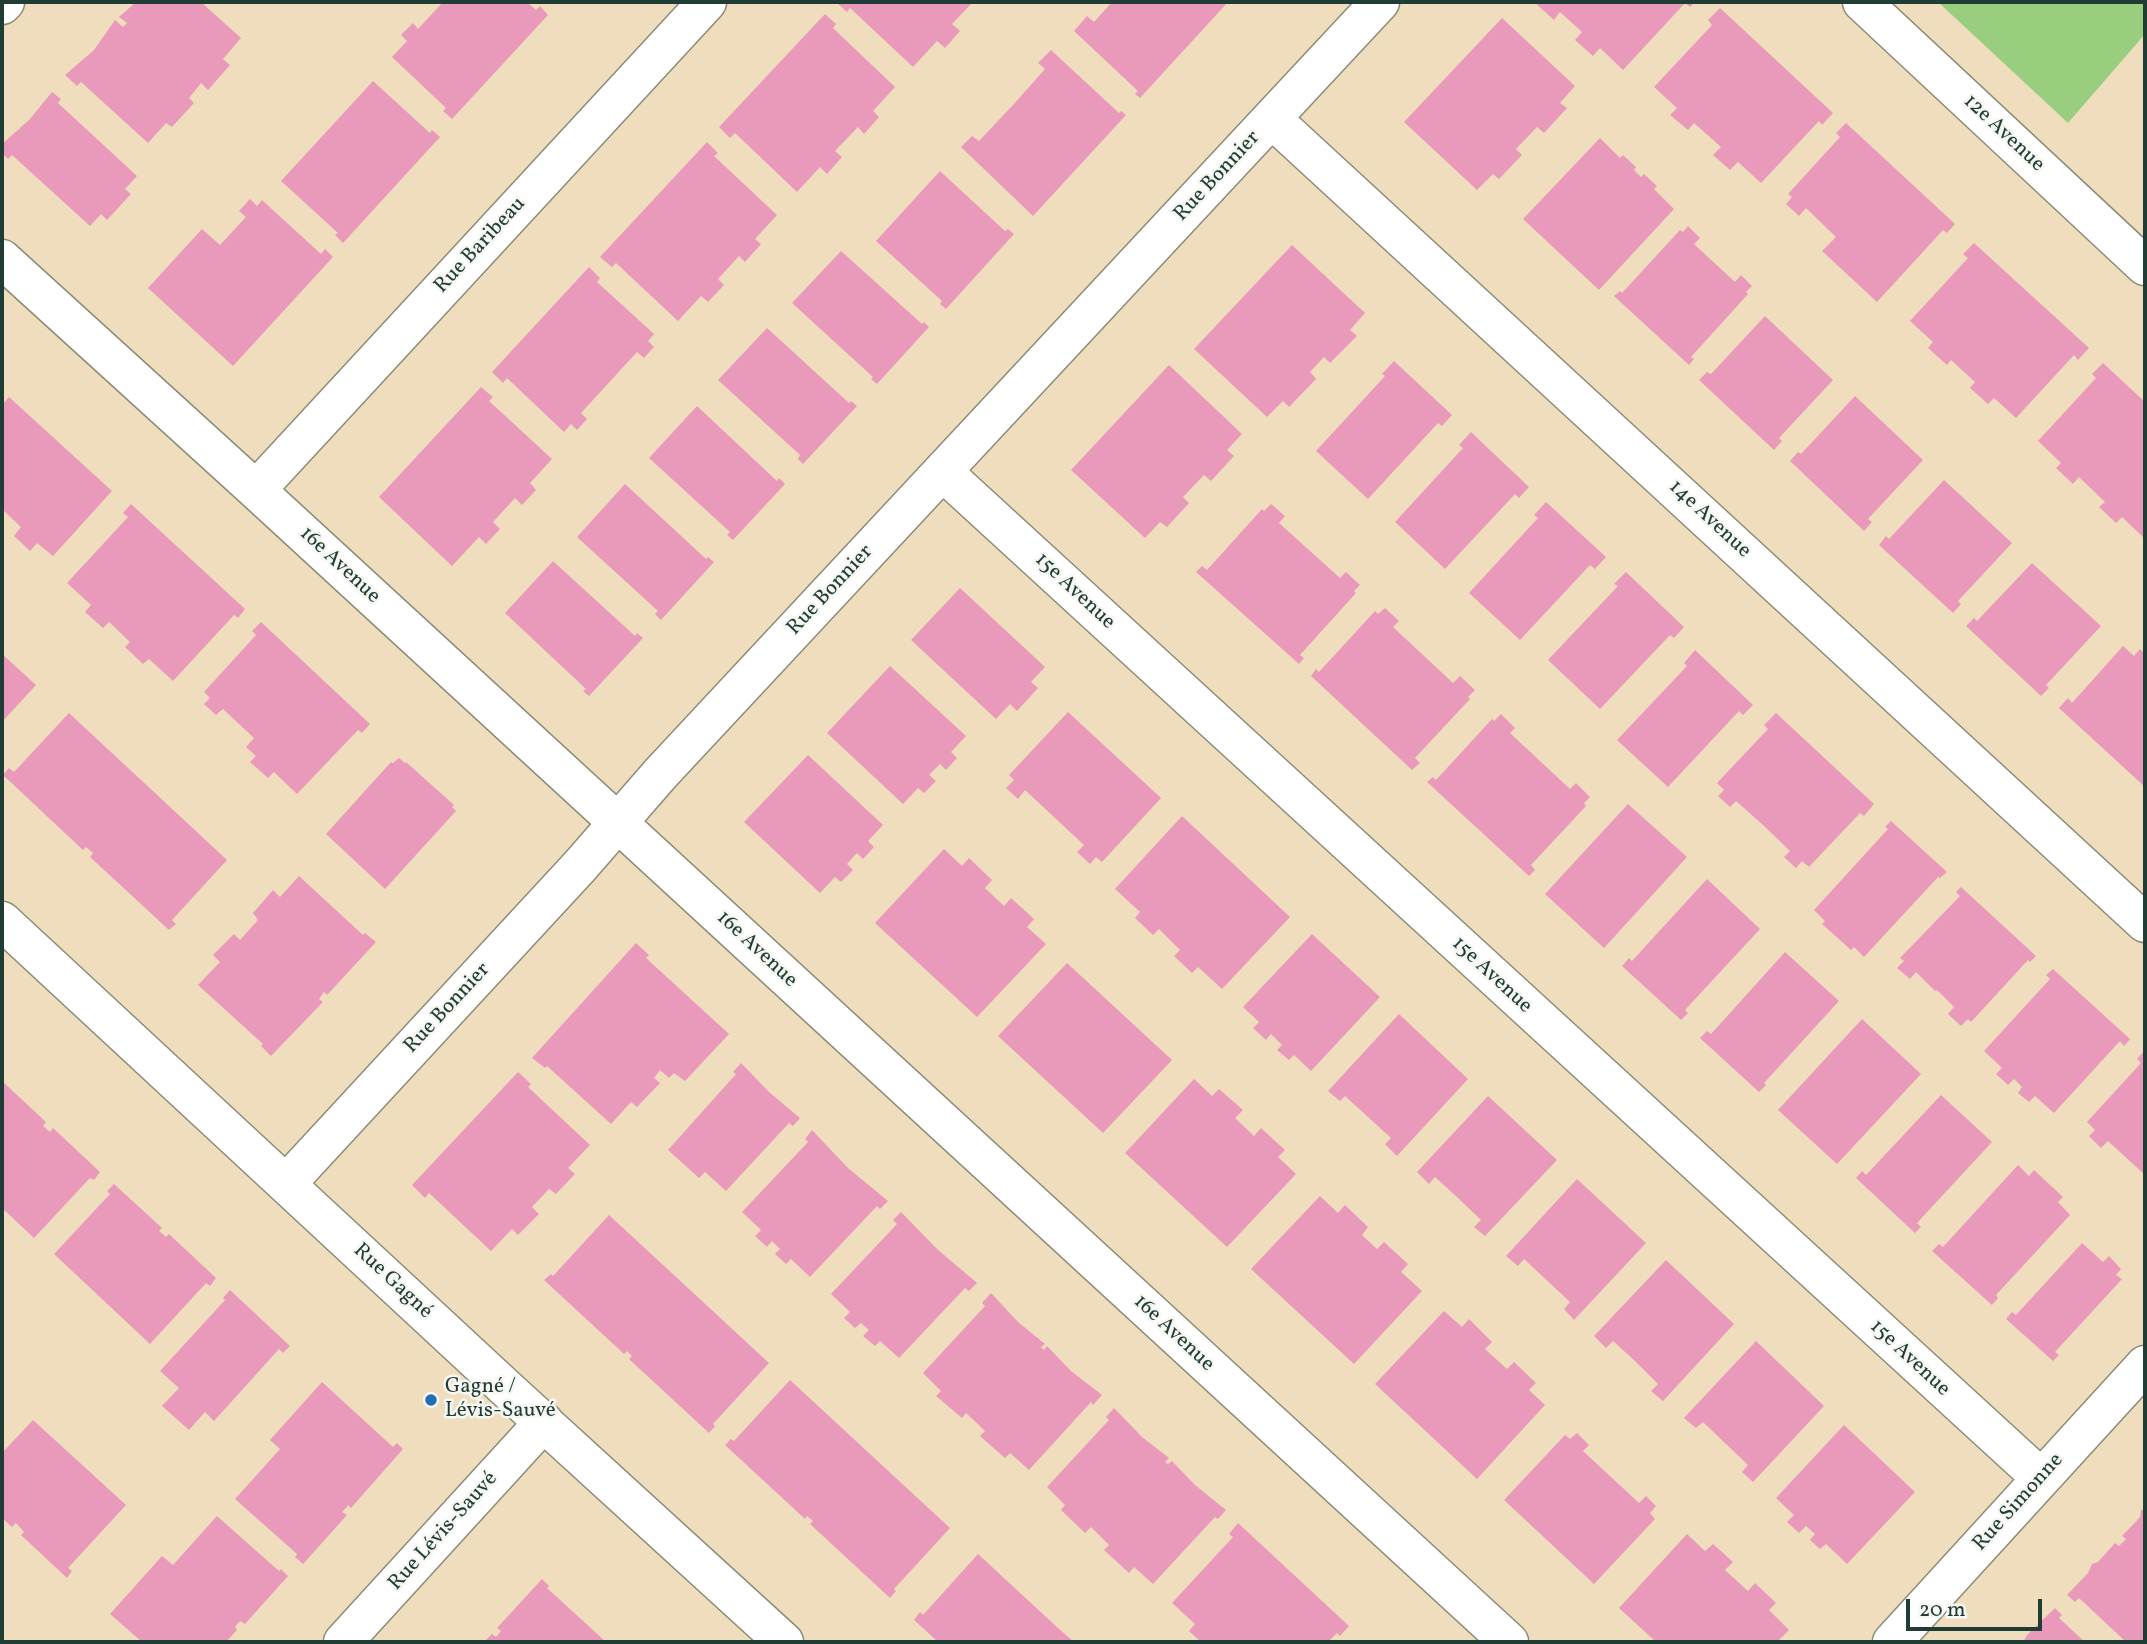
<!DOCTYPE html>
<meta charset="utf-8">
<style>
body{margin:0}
#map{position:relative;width:2147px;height:1644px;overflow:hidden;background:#f0ddbd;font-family:Vollkorn,serif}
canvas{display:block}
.frame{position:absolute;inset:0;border:4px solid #1f3d34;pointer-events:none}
.scale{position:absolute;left:1906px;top:1599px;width:136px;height:32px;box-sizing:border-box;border:4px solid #1f3d34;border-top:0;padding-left:9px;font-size:21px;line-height:24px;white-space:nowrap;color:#1f3d34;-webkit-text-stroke:5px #f6f6f2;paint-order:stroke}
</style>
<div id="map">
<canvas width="2147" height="1644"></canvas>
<div class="frame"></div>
<div class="scale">20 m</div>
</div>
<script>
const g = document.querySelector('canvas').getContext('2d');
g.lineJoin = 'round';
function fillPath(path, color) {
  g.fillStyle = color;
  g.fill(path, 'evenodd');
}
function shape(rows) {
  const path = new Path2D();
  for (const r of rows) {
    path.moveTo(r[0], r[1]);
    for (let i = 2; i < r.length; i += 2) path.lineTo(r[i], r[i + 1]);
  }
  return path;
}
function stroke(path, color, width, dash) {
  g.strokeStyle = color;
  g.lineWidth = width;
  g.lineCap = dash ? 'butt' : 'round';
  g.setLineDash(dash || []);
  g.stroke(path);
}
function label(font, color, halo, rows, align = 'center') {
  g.font = font + ' Vollkorn,serif';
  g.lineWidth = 5;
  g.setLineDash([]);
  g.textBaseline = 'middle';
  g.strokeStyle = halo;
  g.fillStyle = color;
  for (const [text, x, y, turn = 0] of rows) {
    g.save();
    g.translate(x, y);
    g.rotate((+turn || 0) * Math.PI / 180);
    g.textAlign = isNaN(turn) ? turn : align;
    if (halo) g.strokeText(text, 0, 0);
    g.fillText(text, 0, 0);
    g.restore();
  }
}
fillPath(shape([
 [1938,2,2145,2,2145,34,2068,123]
]), '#99ce7f');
fillPath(shape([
 [136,2,201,2,241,38,223,59,230,65,208,90,201,83,189,98,194,103,172,127,166,123,148,143,81,82,77,86,65,75,94,50,115,20,123,27,127,23,119,17],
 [443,2,527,2,536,10,540,6,548,15,452,119,443,111,446,108,392,57,407,41,401,35,413,23,418,29],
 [836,2,973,2,952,24,960,31,945,48,937,41,913,67,850,8,847,12],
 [1112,2,1228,2,1140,98,1135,94,1138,91,1074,31,1087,16,1094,22],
 [1534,2,1695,2,1690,7,1685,3,1623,70,1600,48,1593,56,1575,40,1582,32,1560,12,1554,20],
 [1720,8,1833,113,1822,125,1819,121,1761,183,1738,162,1730,170,1713,155,1721,147,1694,123,1688,130,1670,115,1677,108,1654,87,1712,25,1708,20],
 [825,14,836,24,833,28,895,87,873,111,879,117,864,134,858,127,835,151,842,157,827,174,820,167,797,192,735,133,730,138,719,127],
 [1502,18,1575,86,1560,103,1567,108,1544,133,1537,127,1516,149,1522,155,1499,179,1493,174,1477,190,1404,122],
 [1051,50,1119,113,1121,111,1126,115,1033,216,961,147,972,136,979,141,1013,105,1045,69,1038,63],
 [373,81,430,133,432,130,440,137,343,243,335,235,338,233,281,181],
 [52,92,61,99,58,103,137,176,125,189,131,194,107,220,101,214,90,226,12,155,8,159,2,153,2,144,29,120],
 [1846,123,1955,224,1947,233,1943,230,1877,302,1822,251,1836,237,1806,208,1799,216,1786,204,1792,197,1788,194,1840,137,1836,133],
 [1600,138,1620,158,1623,155,1636,167,1634,170,1641,177,1644,174,1657,186,1654,189,1674,209,1599,290,1523,219],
 [707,142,718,153,714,156,777,215,755,239,761,244,745,262,739,256,718,279,724,285,708,302,701,296,678,321,616,263,612,267,600,257],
 [940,171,1005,231,1008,229,1014,234,946,309,940,304,942,301,876,241],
 [250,199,257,206,262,200,321,254,325,249,333,257,233,366,148,288,202,229,220,245,246,217,239,211],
 [1688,226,1700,238,1694,244,1735,282,1741,275,1752,286,1746,292,1748,294,1691,357,1694,359,1689,365,1614,296,1620,291,1622,293,1680,230,1683,232],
 [1974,243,2089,348,2078,360,2074,355,2016,418,1994,398,1988,404,1970,388,1975,382,1951,360,1947,365,1928,348,1933,342,1910,321,1968,258,1963,254],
 [1292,245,1365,313,1350,330,1357,336,1330,363,1324,357,1310,372,1316,379,1289,407,1283,401,1267,417,1194,349],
 [841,251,922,324,924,322,929,327,877,384,871,379,873,377,792,303],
 [589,267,600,278,597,282,654,334,648,341,654,347,644,358,637,352,581,413,587,419,577,430,571,424,564,432,507,378,503,383,492,372],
 [1765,316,1833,380,1779,438,1782,441,1774,450,1699,380,1707,372,1711,374],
 [767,328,849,403,851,401,857,406,803,464,798,459,800,455,718,380],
 [1394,361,1452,415,1442,426,1438,423,1368,499,1316,451,1385,376,1382,374],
 [2103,363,2145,402,2145,539,2122,517,2116,523,2099,507,2105,502,2079,477,2073,484,2056,468,2061,463,2038,441,2096,378,2092,374],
 [1169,365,1242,434,1227,450,1234,456,1211,481,1204,475,1183,497,1189,503,1167,527,1160,522,1145,538,1071,470],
 [481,387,493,397,489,401,552,459,530,483,536,490,522,505,515,498,493,522,500,529,486,544,479,537,452,566,379,497],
 [1855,396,1923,460,1868,519,1872,522,1864,531,1790,461,1798,452,1801,454],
 [9,397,112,491,53,556,37,543,30,551,14,536,21,527,2,509,2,405],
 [697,406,777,481,779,478,785,484,733,540,727,535,730,532,649,458],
 [1471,432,1529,487,1519,498,1515,494,1445,569,1395,522,1463,448,1459,445],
 [1944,480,2012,543,1958,601,1961,604,1953,613,1879,545,1886,536,1889,539],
 [625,484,706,559,708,557,714,562,661,620,655,614,658,611,577,537],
 [1546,502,1606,557,1595,569,1590,565,1520,640,1469,593,1538,518,1534,515],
 [131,504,245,609,238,618,234,615,173,681,149,659,143,664,125,647,130,642,109,622,103,628,85,612,91,605,67,583,128,517,123,513],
 [1271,504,1285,516,1279,523,1340,578,1346,572,1360,585,1354,591,1356,593,1300,655,1304,658,1299,664,1196,572,1202,566,1207,570,1262,509,1264,511],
 [553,561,635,636,637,633,643,638,589,696,583,691,586,689,505,613],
 [2032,563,2101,626,2046,685,2049,688,2041,696,1966,626,1974,618,1977,621],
 [1626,572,1684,627,1674,638,1670,635,1600,709,1548,660,1618,586,1614,584],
 [960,588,1045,667,1031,682,1038,688,1017,711,1010,704,996,719,911,640],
 [1385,608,1399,621,1393,627,1453,683,1460,676,1475,690,1468,697,1470,699,1415,758,1420,763,1412,770,1311,676,1316,669,1319,672,1375,611,1378,614],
 [261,622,370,724,362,733,358,730,297,794,274,772,268,778,250,762,256,756,246,747,254,738,223,709,216,715,204,704,210,698,204,692,256,635,252,631],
 [2123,646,2134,656,2140,649,2145,654,2145,787,2059,708,2068,698,2072,703],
 [1695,650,1753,705,1743,715,1739,711,1668,787,1617,740,1687,666,1684,663],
 [2,654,36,685,2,722],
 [890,666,966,736,951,752,957,758,946,770,940,764,929,775,936,781,924,793,918,788,903,804,827,733],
 [1068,712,1161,798,1102,862,1096,857,1090,864,1077,852,1084,845,1025,790,1018,799,1006,788,1014,780,1009,775],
 [69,713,227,860,172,920,176,924,169,930,90,857,93,853,86,847,83,850,3,775,9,768,14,772],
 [1776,713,1874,804,1864,816,1860,813,1809,867,1802,861,1796,868,1784,857,1790,851,1763,825,1736,801,1730,807,1718,796,1724,790,1717,783,1768,729,1764,725],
 [1501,714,1515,728,1510,733,1570,789,1576,783,1590,797,1584,803,1586,806,1531,865,1535,870,1529,876,1427,782,1433,777,1436,780,1492,719,1494,721],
 [808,755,883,825,868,841,874,847,863,859,857,853,847,864,853,870,841,882,835,877,820,893,744,822],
 [399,758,405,763,406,762,454,805,452,807,456,811,385,889,326,834,391,762,393,763],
 [1628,804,1687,857,1604,948,1545,894],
 [1182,816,1290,917,1222,989,1198,967,1192,973,1174,956,1180,950,1159,929,1153,935,1135,918,1140,912,1115,889],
 [1891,821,1947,872,1940,878,1938,877,1864,957,1854,947,1851,950,1822,924,1825,921,1814,910,1888,829,1885,827],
 [944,849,962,866,969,858,992,880,985,888,1004,906,1011,898,1034,919,1027,927,1046,944,977,1017,875,923],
 [299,876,363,935,365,933,376,942,327,995,324,992,319,999,323,1002,271,1056,261,1046,263,1044,198,985,220,962,213,955,234,934,240,940,258,920,253,913,273,890,280,897],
 [1707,879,1760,929,1685,1010,1688,1013,1681,1020,1622,966,1629,958,1632,961],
 [1961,887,2036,956,2030,962,2028,960,1971,1022,1968,1019,1961,1026,1948,1014,1954,1007,1937,990,1935,991,1916,972,1910,979,1897,968,1904,961,1900,958,1960,896,1956,892],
 [1312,934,1380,997,1311,1071,1294,1055,1289,1060,1277,1050,1282,1045,1271,1034,1266,1040,1253,1028,1259,1022,1243,1007],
 [636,943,649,955,646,958,729,1034,685,1081,674,1073,669,1078,660,1070,654,1078,660,1083,637,1107,631,1102,611,1124,547,1066,545,1068,532,1058],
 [1785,952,1839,1001,1764,1083,1766,1085,1759,1092,1700,1038,1707,1031,1711,1034],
 [1067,963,1172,1060,1103,1133,998,1036],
 [2053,969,2130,1039,2124,1046,2120,1041,2054,1113,2035,1096,2029,1102,2018,1093,2022,1087,2014,1079,2008,1085,1996,1074,2002,1068,1984,1051,2050,979,2046,975],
 [1399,1014,1468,1079,1397,1156,1385,1144,1391,1138,1345,1096,1340,1101,1328,1091],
 [1862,1019,1921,1074,1837,1164,1778,1110],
 [2144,1051,2145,1053,2145,1175,2108,1141,2101,1148,2089,1136,2095,1130,2087,1122,2141,1063,2137,1059],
 [741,1063,769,1092,800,1118,793,1126,789,1123,726,1191,705,1172,699,1178,668,1150,736,1074,733,1072],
 [518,1072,531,1084,528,1087,590,1145,568,1168,575,1174,556,1194,549,1189,532,1207,539,1214,518,1235,512,1229,491,1251,429,1193,425,1198,412,1185],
 [1194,1079,1212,1096,1219,1089,1243,1110,1235,1118,1254,1136,1261,1128,1285,1150,1278,1157,1296,1174,1227,1247,1125,1153],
 [2,1081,46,1122,43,1126,50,1132,53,1128,100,1172,94,1180,90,1178,34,1238,2,1208],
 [1941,1095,1992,1142,1917,1223,1921,1227,1915,1233,1856,1178,1862,1171,1866,1175],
 [1488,1096,1557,1160,1485,1236,1474,1227,1481,1220,1458,1198,1435,1177,1429,1184,1417,1172],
 [812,1130,848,1168,888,1201,880,1209,877,1206,810,1277,791,1259,786,1264,775,1254,780,1249,772,1241,767,1247,755,1236,761,1230,742,1212,808,1142,805,1139],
 [2018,1165,2029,1176,2034,1170,2063,1197,2058,1202,2070,1215,1996,1295,1998,1298,1992,1305,1932,1251,1939,1244,1943,1247],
 [1577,1179,1646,1243,1574,1320,1564,1309,1570,1302,1524,1259,1518,1266,1506,1256],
 [114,1184,162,1228,159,1231,166,1237,169,1234,216,1278,210,1286,206,1283,150,1344,54,1254,110,1194,107,1191],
 [1320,1196,1338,1213,1345,1205,1368,1227,1362,1235,1377,1249,1384,1242,1408,1264,1401,1272,1422,1291,1354,1364,1251,1269],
 [901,1212,937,1249,977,1283,969,1291,965,1288,899,1358,880,1341,875,1346,863,1336,869,1330,861,1323,855,1328,844,1318,850,1312,831,1294,897,1224,893,1220],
 [609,1215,769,1363,713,1424,715,1426,709,1433,629,1359,632,1356,627,1351,624,1354,544,1280,551,1274,553,1276],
 [2082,1243,2103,1262,2109,1256,2121,1269,2116,1275,2122,1279,2055,1352,2059,1355,2053,1361,2006,1319,2012,1312,2016,1315],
 [1666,1260,1734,1324,1663,1401,1651,1391,1658,1384,1636,1362,1613,1341,1606,1348,1594,1336],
 [230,1290,290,1346,283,1353,279,1349,214,1421,205,1412,189,1430,162,1406,179,1388,160,1371,225,1300,223,1298],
 [991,1293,1018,1322,1045,1344,1041,1347,1044,1350,1047,1346,1071,1371,1102,1395,1093,1405,1091,1402,1029,1470,1010,1453,1005,1458,980,1436,985,1431,966,1413,962,1418,936,1396,941,1391,923,1373,985,1306,982,1303],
 [1444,1311,1462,1327,1469,1319,1492,1342,1485,1349,1507,1369,1514,1362,1536,1383,1529,1390,1545,1405,1477,1479,1375,1384],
 [1756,1341,1824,1406,1753,1482,1742,1472,1748,1465,1726,1444,1703,1422,1696,1428,1684,1418],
 [790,1380,950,1528,894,1589,896,1591,890,1598,810,1524,813,1521,807,1516,805,1519,725,1445,731,1439,734,1441],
 [322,1382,393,1447,397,1443,403,1449,351,1508,348,1505,346,1508,342,1512,347,1515,303,1564,295,1557,297,1554,235,1499,280,1449,270,1440],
 [1114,1408,1142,1437,1169,1458,1165,1462,1168,1464,1172,1461,1195,1485,1226,1510,1218,1519,1215,1517,1153,1584,1134,1567,1129,1573,1104,1550,1109,1545,1091,1527,1085,1533,1061,1510,1065,1505,1047,1487,1109,1420,1106,1417],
 [33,1420,126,1505,68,1568,72,1571,67,1578,21,1535,24,1532,16,1523,12,1527,2,1518,2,1453],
 [1844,1425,1915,1492,1847,1564,1826,1544,1820,1549,1810,1540,1815,1534,1806,1526,1799,1533,1787,1522,1794,1515,1776,1498],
 [1577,1433,1589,1445,1583,1451,1639,1503,1646,1496,1656,1506,1650,1513,1655,1519,1594,1584,1504,1500,1565,1435,1570,1439],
 [2145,1509,2145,1642,2126,1642,2079,1598,2075,1602,2067,1595,2088,1573,2092,1564,2098,1562,2115,1543,2119,1546,2126,1539,2122,1536,2140,1517,2141,1510],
 [217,1516,279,1571,281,1569,288,1576,245,1624,240,1621,235,1627,237,1630,226,1642,142,1642,110,1614,162,1556,173,1565],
 [1238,1523,1349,1626,1340,1636,1337,1633,1328,1642,1201,1642,1189,1631,1195,1624,1172,1603,1233,1537,1229,1534],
 [1687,1534,1705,1551,1713,1544,1733,1562,1725,1570,1737,1581,1748,1591,1755,1583,1776,1603,1769,1610,1789,1630,1777,1642,1656,1642,1619,1608],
 [978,1554,1058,1628,1074,1642,938,1642,914,1620,920,1612,923,1615],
 [542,1579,549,1586,547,1588,606,1642,484,1642,492,1634,496,1637,501,1631,497,1628],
 [2055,1608,2062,1615,2059,1618,2085,1642,2023,1642,2027,1635]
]), '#e99abb');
const minor = shape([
 [1862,2,2145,266],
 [2,5,5,2],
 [1272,119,2145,923],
 [2,259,256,490,1509,1642],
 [943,472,2041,1478],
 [256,490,707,2],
 [2,921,509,1391,784,1642],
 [286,1184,580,866,661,773,1380,2],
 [343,1642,544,1422],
 [1892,1642,2145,1365]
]);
stroke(minor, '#888d78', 41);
stroke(minor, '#fff', 38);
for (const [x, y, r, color] of [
 [431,1400,7,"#1f6fb2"]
]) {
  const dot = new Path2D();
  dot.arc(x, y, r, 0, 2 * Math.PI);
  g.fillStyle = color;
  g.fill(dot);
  stroke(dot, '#f6f6f2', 2.5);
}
label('21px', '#1f3d34', '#f6f6f2', [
 ["12e Avenue",2003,134,43],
 ["Rue Bonnier",1218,177,-47],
 ["Rue Baribeau",481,246,-47],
 ["14e Avenue",1709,520,43],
 ["16e Avenue",339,566,43],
 ["Rue Bonnier",831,591,-47],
 ["15e Avenue",1074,592,43],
 ["16e Avenue",756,950,43],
 ["15e Avenue",1491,976,43],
 ["Rue Bonnier",448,1009,-47],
 ["Rue Gagné",392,1282,43],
 ["16e Avenue",1173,1334,43],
 ["15e Avenue",1909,1359,43],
 ["Rue Simonne",2019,1503,-48],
 ["Rue Lévis-Sauvé",444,1532,-48]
]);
label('21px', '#1f3d34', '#f6f6f2', [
 ["Gagné /",445,1388],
 ["Lévis-Sauvé",445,1412]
], 'left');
</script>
